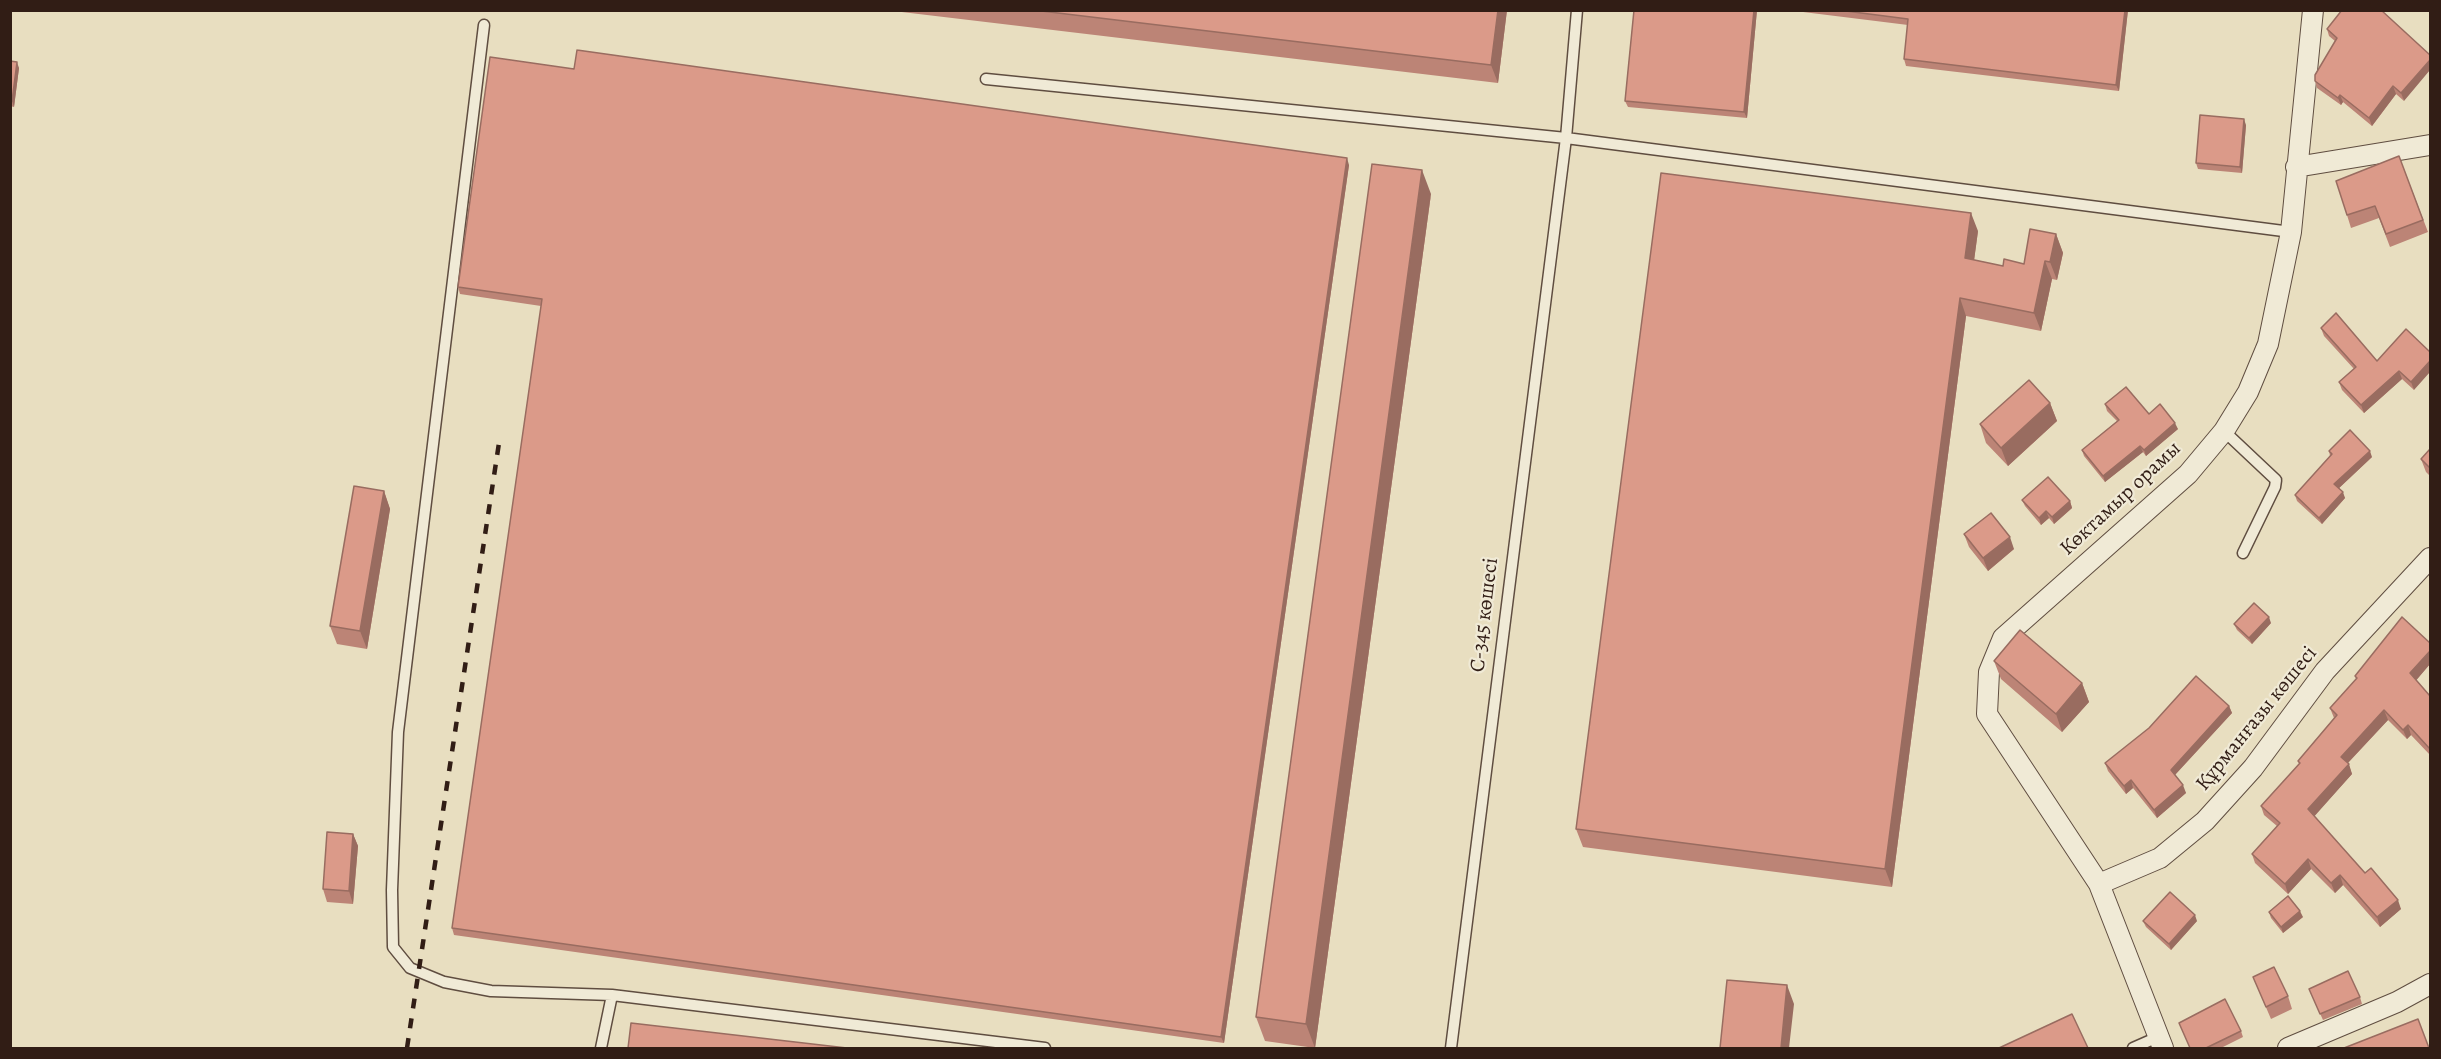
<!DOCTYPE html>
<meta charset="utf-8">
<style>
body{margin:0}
#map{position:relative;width:2441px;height:1059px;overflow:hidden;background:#e8dec0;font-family:Alegreya,serif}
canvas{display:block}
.frame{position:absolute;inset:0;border:12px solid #311d15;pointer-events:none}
</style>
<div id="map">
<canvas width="2441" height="1059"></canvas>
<div class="frame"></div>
</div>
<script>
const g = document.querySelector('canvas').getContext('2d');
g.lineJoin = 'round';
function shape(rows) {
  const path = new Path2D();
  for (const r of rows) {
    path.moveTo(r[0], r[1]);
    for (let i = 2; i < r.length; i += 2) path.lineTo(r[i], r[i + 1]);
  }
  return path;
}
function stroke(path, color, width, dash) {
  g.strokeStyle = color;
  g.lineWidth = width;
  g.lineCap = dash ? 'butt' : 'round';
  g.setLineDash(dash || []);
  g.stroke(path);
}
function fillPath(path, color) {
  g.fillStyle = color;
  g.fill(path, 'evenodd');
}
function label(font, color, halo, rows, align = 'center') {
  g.font = font + ' Alegreya,serif';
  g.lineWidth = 4.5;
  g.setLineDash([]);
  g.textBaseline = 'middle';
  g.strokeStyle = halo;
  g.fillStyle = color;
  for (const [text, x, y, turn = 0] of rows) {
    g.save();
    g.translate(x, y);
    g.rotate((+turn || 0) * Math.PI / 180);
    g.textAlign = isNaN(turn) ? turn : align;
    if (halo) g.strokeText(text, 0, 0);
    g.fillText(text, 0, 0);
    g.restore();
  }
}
const service = shape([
 [484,25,398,732,392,890,393,947,410,968,444,982,491,991,612,995],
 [986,79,1566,138,1577,10],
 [2224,431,2276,480,2275,487,2243,553],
 [601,1048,612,995,1045,1048],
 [1451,1048,1566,138,2291,232],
 [2133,1048,2158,1037]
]);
const minor = shape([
 [2296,167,2430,145],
 [2099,884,2160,858,2205,821,2253,768,2325,671,2430,558],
 [2163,1048,2099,884,1987,714,1989,672,2003,638,2188,474,2224,431,2248,392,2268,344,2291,232,2313,10],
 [2288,1048,2397,1002,2430,984]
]);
stroke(service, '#5f4d40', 13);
stroke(minor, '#5f4d40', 22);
stroke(service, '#f0ead6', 10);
stroke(minor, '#f0ead6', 20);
stroke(shape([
 [407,1048,499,443]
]), '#311d15', 4.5, [10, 10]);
fillPath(shape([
 [885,10,1507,10,1498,83],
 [1634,10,1757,10,1747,118,1628,107,1625,101],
 [1794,10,2128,10,2119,91,1906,66,1904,59,1908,25,1795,11],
 [2381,10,2404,101,2396,94,2372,126,2343,102,2341,105,2317,88,2315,81,2335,41,2329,36,2327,29],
 [10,61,19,68,14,107,10,106],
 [574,69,1349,165,1224,1043,454,935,452,928,541,306,460,294,458,287],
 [2246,125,2242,173,2198,169,2196,163],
 [2399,156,2428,232,2390,247,2379,218,2351,228,2347,215],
 [1431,194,1315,1048,1265,1041,1256,1017],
 [1978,231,1974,260,2003,266,2024,264,2056,234,2063,253,2057,280,2052,279,2041,331,1966,316,1892,887,1583,847,1576,829],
 [2321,328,2377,361,2406,329,2414,390,2402,379,2364,413,2342,390,2339,382,2354,369,2324,336],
 [2050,403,2057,421,2008,466,1986,443,1980,424],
 [2105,404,2149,414,2178,429,2146,456,2143,452,2105,482,2084,456,2082,450,2117,421,2107,411],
 [2430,449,2430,476,2426,472,2421,459],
 [2329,451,2372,457,2339,488,2345,498,2322,524,2297,501,2295,495,2330,456],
 [384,491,390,509,367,649,337,644,330,626],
 [2022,500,2070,501,2072,508,2054,524,2049,518,2041,525,2025,506],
 [1964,534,2014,549,1988,571,1969,547],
 [2271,623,2252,644,2237,630,2234,624],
 [1994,661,2082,683,2089,702,2062,732,2001,679],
 [2430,664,2416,680,2430,696,2430,755,2411,735,2407,739,2388,720,2348,763,2352,774,2314,816,2365,873,2401,909,2380,927,2343,885,2335,893,2311,869,2288,894,2255,863,2252,854,2277,826,2264,815,2261,806,2299,764,2298,761,2334,718,2330,708,2356,679,2355,676],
 [2229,706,2232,713,2175,775,2186,793,2157,818,2133,788,2126,794,2108,771,2105,763],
 [353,834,358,846,353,904,327,902,323,889],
 [2269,912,2303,917,2283,933,2271,918],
 [2143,921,2197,921,2171,950,2146,927],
 [2253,977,2288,996,2292,1009,2271,1019],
 [2309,989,2360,997,2362,1004,2323,1020],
 [2241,1031,2243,1037,2221,1048,2190,1048]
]), '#bc8476');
fillPath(shape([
 [1498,10,1507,10,1498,83,1491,65],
 [1754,10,1757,10,1747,118,1744,112],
 [2125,10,2128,10,2119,91,2116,85],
 [2430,60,2430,70,2404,101,2401,93],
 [17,62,19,68,14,107,12,101],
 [2393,86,2396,94,2372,126,2369,118],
 [2340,95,2343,102,2341,105,2338,98],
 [2244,119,2246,125,2242,173,2240,167],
 [1347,158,1349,165,1224,1043,1221,1037],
 [1422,170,1431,194,1315,1048,1306,1024],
 [1971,213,1978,231,1972,276,1965,258],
 [2056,234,2063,253,2057,280,2050,262],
 [2045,261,2052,279,2041,331,2034,313],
 [1960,298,1966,316,1892,887,1885,869],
 [2430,361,2430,372,2414,390,2411,382],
 [2399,371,2402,379,2364,413,2361,405],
 [2050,403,2057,421,2008,466,2001,448],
 [2175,423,2178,429,2146,456,2144,450],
 [2140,446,2143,452,2105,482,2103,476],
 [2370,451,2372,457,2337,490,2334,484],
 [384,491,390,509,367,649,360,631],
 [2343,492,2345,498,2322,524,2319,518],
 [2070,501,2072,508,2054,524,2052,517],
 [2046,511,2049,518,2041,525,2039,518],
 [2010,537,2014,549,1988,571,1983,558],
 [2269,617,2271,623,2252,644,2249,638],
 [2430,651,2430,664,2414,683,2410,673],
 [2082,683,2089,702,2062,732,2056,714],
 [2229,706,2232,713,2173,777,2171,770],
 [2384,710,2388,720,2344,767,2341,757],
 [2408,725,2411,735,2407,739,2403,730],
 [2349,764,2352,774,2312,819,2308,809],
 [2131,780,2133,788,2126,794,2124,786],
 [2183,785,2186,793,2157,818,2154,810],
 [353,834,358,846,353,904,349,891],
 [2308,859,2311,869,2288,894,2285,884],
 [2340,875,2343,885,2335,893,2331,883],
 [2398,900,2401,909,2380,927,2377,917],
 [2300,911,2303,917,2283,933,2281,927],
 [2195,915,2197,921,2171,950,2169,944],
 [1787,985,1794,1004,1789,1048,1781,1048]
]), '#996c60');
const building = shape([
 [1033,10,1498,10,1491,65,1033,10],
 [1634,10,1754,10,1744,112,1625,101,1634,10],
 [1838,10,2125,10,2116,85,1904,59,1908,19,1838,10],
 [2342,10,2381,10,2430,55,2430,60,2401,93,2393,86,2369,118,2340,95,2338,98,2315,81,2315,75,2337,38,2327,29,2342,10],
 [577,50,1347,158,1221,1037,452,928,542,299,458,287,490,57,574,69,577,50],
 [10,61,17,62,12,101,10,100,10,61],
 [2200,115,2244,119,2240,167,2196,163,2200,115],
 [2399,156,2423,220,2386,234,2375,206,2347,215,2336,181,2399,156],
 [1372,164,1422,170,1306,1024,1256,1017,1372,164],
 [1661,173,1971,213,1965,258,2003,266,2004,259,2024,264,2030,229,2056,234,2050,262,2045,261,2034,313,1960,298,1885,869,1576,829,1661,173],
 [2336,313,2377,361,2406,329,2430,352,2430,361,2411,382,2399,371,2361,405,2339,382,2356,367,2321,328,2336,313],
 [2029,380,2050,403,2001,448,1980,424,2029,380],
 [2126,387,2149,414,2160,404,2175,423,2144,450,2140,446,2103,476,2082,450,2119,420,2105,404,2126,387],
 [2350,430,2370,451,2334,484,2343,492,2319,518,2295,495,2332,454,2329,451,2350,430],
 [2430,449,2430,468,2421,459,2430,449],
 [2048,477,2070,501,2052,517,2046,511,2039,518,2022,500,2048,477],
 [354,486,384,491,360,631,330,626,354,486],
 [1991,513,2010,537,1983,558,1964,534,1991,513],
 [2254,603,2269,617,2249,638,2234,624,2254,603],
 [2402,617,2430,643,2430,651,2410,673,2430,696,2430,749,2408,725,2403,730,2384,710,2341,757,2349,764,2308,809,2365,873,2371,868,2398,900,2377,917,2340,875,2331,883,2308,859,2285,884,2252,854,2280,823,2261,806,2300,763,2298,761,2337,715,2330,708,2357,678,2355,676,2402,617],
 [2020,630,2082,683,2056,714,1994,661,2020,630],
 [2196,676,2229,706,2171,770,2183,785,2154,810,2131,780,2124,786,2105,763,2149,728,2196,676],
 [327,832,353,834,349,891,323,889,327,832],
 [2170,892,2195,915,2169,944,2143,921,2170,892],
 [2288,896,2300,911,2281,927,2269,912,2288,896],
 [2274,967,2288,996,2266,1007,2253,977,2274,967],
 [2348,971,2360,997,2320,1014,2309,989,2348,971],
 [1727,980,1787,985,1781,1048,1720,1048,1727,980],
 [2225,999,2241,1031,2206,1048,2190,1048,2179,1023,2225,999],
 [2072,1014,2088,1048,1999,1048,2072,1014],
 [2418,1019,2429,1048,2344,1048,2418,1019],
 [631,1023,847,1048,628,1048,631,1023]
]);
fillPath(building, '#db9a89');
stroke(building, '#996c60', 1.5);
label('21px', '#311d15', '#f0ead6', [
 ["Көктамыр орамы",2121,499,-43],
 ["С-345 көшесі",1485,615,-83],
 ["Құрманғазы көшесі",2257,719,-51]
]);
</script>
